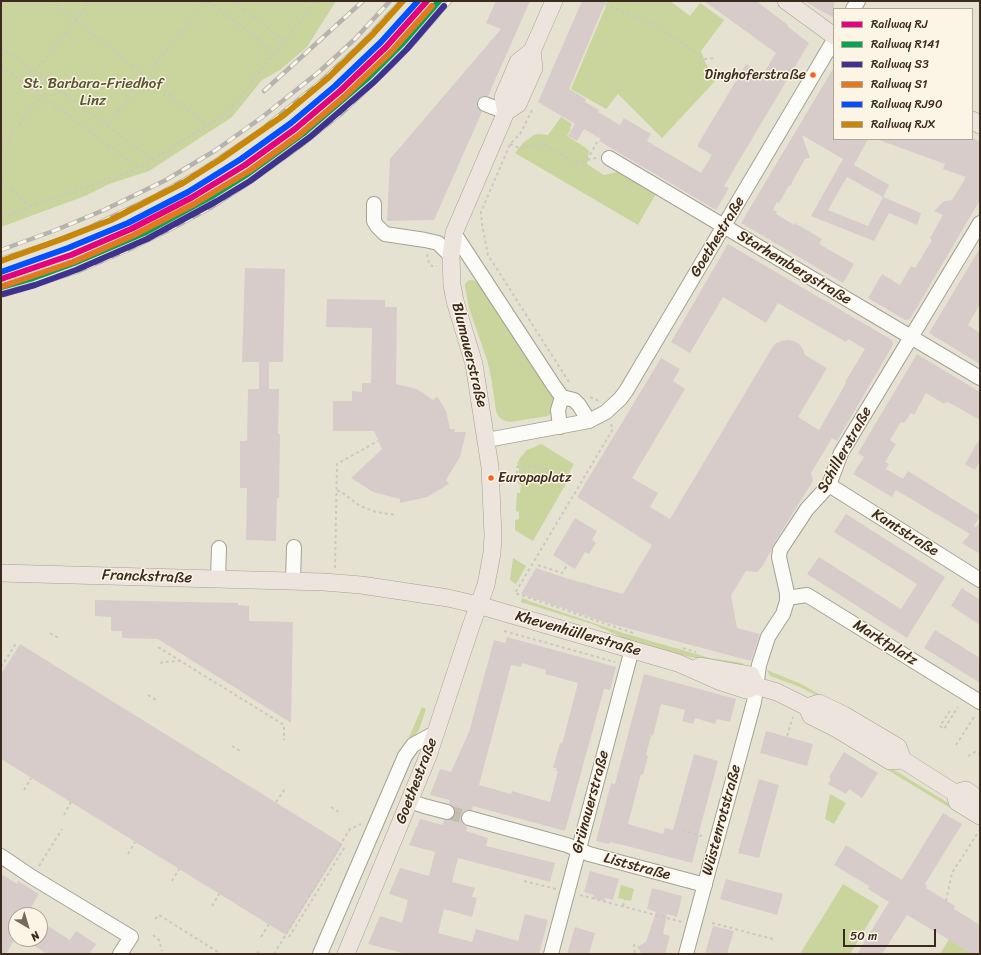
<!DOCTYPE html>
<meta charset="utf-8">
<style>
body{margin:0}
#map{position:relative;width:981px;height:955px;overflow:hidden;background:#e6e2d1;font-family:Sriracha,sans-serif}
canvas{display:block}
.frame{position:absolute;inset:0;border:2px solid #3b2a1e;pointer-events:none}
.legend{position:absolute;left:833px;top:8px;width:140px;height:132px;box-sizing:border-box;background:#fcf5e5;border:1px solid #afa495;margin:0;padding:5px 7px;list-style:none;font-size:12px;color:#3b2a1e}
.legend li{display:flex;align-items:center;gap:8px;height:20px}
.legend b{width:20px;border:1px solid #afa495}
.north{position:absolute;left:8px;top:907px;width:40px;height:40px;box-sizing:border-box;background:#fcf5e5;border:1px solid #afa495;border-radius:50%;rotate:142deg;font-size:11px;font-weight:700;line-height:16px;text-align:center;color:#3b2a1e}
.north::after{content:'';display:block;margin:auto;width:14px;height:18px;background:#776a5d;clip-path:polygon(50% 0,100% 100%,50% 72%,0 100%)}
.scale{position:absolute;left:843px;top:929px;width:93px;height:18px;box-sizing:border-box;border:2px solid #3b2a1e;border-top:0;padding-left:5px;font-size:12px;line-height:14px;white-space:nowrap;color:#3b2a1e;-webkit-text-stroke:3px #fcf5e5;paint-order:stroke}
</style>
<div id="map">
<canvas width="981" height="955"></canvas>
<div class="frame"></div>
<ul class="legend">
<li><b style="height:5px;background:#e5007d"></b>Railway RJ</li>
<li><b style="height:5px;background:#00a651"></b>Railway R141</li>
<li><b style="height:5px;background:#3f318f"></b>Railway S3</li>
<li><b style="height:5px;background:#e27920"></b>Railway S1</li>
<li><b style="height:5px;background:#0050ff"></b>Railway RJ90</li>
<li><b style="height:5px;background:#c88708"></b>Railway RJX</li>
</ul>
<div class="north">N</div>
<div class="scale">50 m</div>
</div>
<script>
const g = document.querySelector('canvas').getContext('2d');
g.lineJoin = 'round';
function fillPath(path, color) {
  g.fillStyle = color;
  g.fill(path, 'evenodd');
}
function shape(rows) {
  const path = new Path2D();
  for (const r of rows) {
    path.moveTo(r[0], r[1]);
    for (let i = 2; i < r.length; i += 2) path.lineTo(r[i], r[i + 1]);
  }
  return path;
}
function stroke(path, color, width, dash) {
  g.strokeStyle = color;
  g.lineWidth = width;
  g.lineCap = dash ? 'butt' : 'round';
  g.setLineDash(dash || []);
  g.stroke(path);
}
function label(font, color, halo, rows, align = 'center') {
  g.font = font + ' Sriracha,sans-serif';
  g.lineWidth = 3;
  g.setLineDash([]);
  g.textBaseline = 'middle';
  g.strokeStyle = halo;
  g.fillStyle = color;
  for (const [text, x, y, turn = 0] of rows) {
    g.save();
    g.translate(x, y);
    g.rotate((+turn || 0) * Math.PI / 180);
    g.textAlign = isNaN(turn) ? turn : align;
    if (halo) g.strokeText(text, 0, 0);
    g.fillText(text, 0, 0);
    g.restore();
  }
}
fillPath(shape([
 [1,1,336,1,307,47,280,70,262,80,232,117,149,171,109,184,85,196,1,227],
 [608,1,670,1,690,16,700,3,724,20,701,51,706,64,717,79,662,138,618,94,606,109,571,89],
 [561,117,572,124,570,128,571,129,567,136,586,148,589,151,587,164,604,175,621,171,657,192,638,225,515,153,523,143,534,135,538,134,548,135],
 [469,280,477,281,546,384,554,398,553,411,548,416,510,422,503,420,499,417,496,411,491,377,487,360,469,308,465,287,465,284],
 [541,444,574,464,569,473,571,475,533,541,515,530,515,520,519,519,519,512,516,511,517,493,520,493,521,485,518,484,519,468,517,464,520,458,527,450],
 [513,558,526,566,516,584,510,580],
 [522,598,532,602,623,633,710,658,743,663,742,667,685,656,628,640,595,625,521,602],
 [767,670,801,684,837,704,838,707,800,687,770,676],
 [422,707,426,709,419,730,404,749],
 [845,740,963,812,962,815,843,743],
 [830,794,846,803,834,824,825,819],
 [843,884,879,906,850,954,800,954],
 [621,885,634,889,631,901,618,898],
 [949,939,973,954,940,954]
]), '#c9d59c');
fillPath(shape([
 [496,1,530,1,488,96,483,96,477,101,477,106,482,112,434,220,387,221,390,159,501,29,486,23],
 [582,1,606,1,569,89,586,99,585,102,599,110,598,112,620,125,624,118,651,134,647,141,701,173,712,155,697,146,746,64,763,74,776,53,704,1,756,1,788,25,787,26,809,43,724,186,729,188,716,210,599,141,601,139,584,129,577,141,568,136,575,124,538,102],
 [804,1,834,1,834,18],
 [834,67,834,139,868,139,854,165,889,185,883,197,921,213,917,225,889,213,874,241,811,216,843,159,802,135,810,158,805,159,792,182,792,184,788,187,779,203,777,202,773,210,777,212,776,214,794,225,795,223,822,239,819,244,854,264,843,283,741,223],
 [847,177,883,197,868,226,828,210],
 [879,139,975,139,980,142,980,200,910,319,905,320,868,298,882,274,900,285,911,266,915,268,932,240,930,238,943,215,934,211,944,201,952,200,966,177,943,169,945,164,879,140],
 [728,244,892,340,893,345,837,441,832,438,811,473,813,481,773,545,771,551,762,567,757,572,746,571,731,595,737,628,760,634,751,661,604,622,521,594,536,568,569,579,623,594,652,545,577,497,661,358,680,369,673,381,685,389,632,478,658,493,650,507,670,519,772,348,776,343,782,341,788,340,794,341,799,344,803,349,805,355,827,368,798,417,819,430,846,383,845,382,865,349,848,339,846,342,778,303,766,323,723,297,690,353,671,342],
 [980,248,980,304,968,325,980,333,980,364,929,333],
 [245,268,285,269,283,362,269,362,269,389,279,389,278,434,280,434,279,498,277,498,276,541,246,540,247,488,240,488,240,441,247,441,248,389,259,389,259,362,242,362],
 [327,299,385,300,385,307,397,307,396,384,417,389,433,400,437,396,446,411,450,429,455,429,454,432,466,432,460,457,446,480,449,484,427,497,400,503,400,499,373,492,351,478,382,449,374,431,333,431,333,401,352,401,352,391,362,392,362,383,371,383,372,328,326,327],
 [917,354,980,392,980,420,948,402,947,403,945,402,944,404,926,393,914,415,911,413,904,423,901,422,890,440,896,444,885,462,889,464,886,469,903,479,908,471,980,516,974,526,976,527,980,522,980,554,962,543,970,534,896,490,892,497,853,474,864,457,858,453],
 [980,438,980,461,975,470,965,464],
 [846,514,945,577,907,638,807,574,819,557,901,609,917,584,834,532],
 [575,518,597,531,592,540,596,543,589,554,585,552,575,569,553,555],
 [962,588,980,600,980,625,951,606],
 [95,600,238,603,238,605,249,606,249,621,293,622,291,723,158,639,122,638,122,631,111,631,111,617,95,616],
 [935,630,980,658,980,683,924,648],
 [507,637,616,667,610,690,604,689,565,831,473,806,472,810,466,810,463,812,461,816,463,824,467,826,466,831,488,838,486,846,555,863,550,882,458,858,452,882,475,888,472,897,477,898,472,917,444,909,438,933,472,942,476,929,518,941,525,914,548,920,539,954,406,954,368,944,380,916,402,923,408,900,389,894,400,868,429,876,435,852,409,845,420,819,443,825,444,820,450,820,455,815,455,809,453,806,449,804,450,800,430,795,440,769,451,772,469,732,494,640,505,643],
 [522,663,546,670,545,674,578,683,562,744,560,743,553,768,557,768,556,771,558,771,550,802,512,791,511,794,479,785,511,665,521,667],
 [20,644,343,844,286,935,1,759,1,674],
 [644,674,736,699,730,722,717,719,715,724,695,718,693,724,682,721,685,710,661,704,653,736,651,735,646,755,648,756,643,775,641,774,628,824,663,834,665,828,673,830,694,754,718,761,698,836,699,836,692,863,623,845,610,842,609,844,596,841,611,783,615,784],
 [766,731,813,744,807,766,760,753],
 [844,752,878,773,862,798,849,789,846,794,828,784,831,779,829,777],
 [759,779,779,785,759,858,738,853],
 [943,813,962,824,925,884,927,886,926,888,955,906,954,909,980,925,980,954,973,954,907,915,882,954,857,954,889,902,868,889,869,886,834,865,846,845,902,880],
 [590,871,619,879,613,900,605,898,604,901,593,898,594,895,584,892],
 [1,874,17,884,18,881,39,894,32,906,34,915,16,915,16,937,6,954,1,954],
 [726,879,783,894,777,915,720,899],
 [652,888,682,896,677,917,667,914,663,934,670,936,665,954,642,954,637,947,646,942,656,912,647,909],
 [40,921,70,940,76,931,96,944,89,954,47,954,23,939,40,939],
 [713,926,734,931,727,954,705,954],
 [575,927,595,933,589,954,567,954]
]), '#d8ccca');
stroke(shape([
 [447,812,469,818]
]), '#c4bdad', 14, [14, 7]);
const minor = shape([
 [853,9,858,1],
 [485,104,506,112],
 [609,158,980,378],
 [374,204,374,221,377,226,385,234,425,240,438,243,451,256],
 [454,233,554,386,562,397,574,400,579,405,589,421],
 [560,427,558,410,562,397],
 [487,440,589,421,606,412,620,399,626,391,834,40],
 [829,485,980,580],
 [218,579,219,548],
 [293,581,294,547],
 [787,598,807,595,980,702],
 [410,801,424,806,447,812],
 [469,818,567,845,589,854,705,885],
 [1,856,32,877,131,937,120,954],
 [320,954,405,756,413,745,435,733],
 [551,954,632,649],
 [686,954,754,702,759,665,768,637,783,614,787,601,787,593,779,557,780,550,807,509,829,485,841,453,980,223]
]);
const major = shape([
 [786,1,834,36],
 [506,112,503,97,518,62,532,51],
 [972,120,980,125],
 [1,573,324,582,361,585,448,598,478,605,678,663,721,682,746,690,756,686,777,692,807,707,811,716,837,729,890,761,903,760],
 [700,666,751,675,756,686],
 [807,707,819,703,844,715,898,747,903,760,955,793,957,802,980,816],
 [955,793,966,790,980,800],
 [346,954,428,756,471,626,486,585,492,553,493,535,490,467,474,364,455,301,452,285,451,256,454,233,506,112,518,104,534,68,532,51,554,1]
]);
stroke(minor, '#a5a195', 16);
stroke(major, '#a5a195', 18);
stroke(shape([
 [51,1,207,125],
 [209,1,275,53],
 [234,1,284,41],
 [605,4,628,14,654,24,705,59,716,58],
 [1,47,152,159],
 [1,66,138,167],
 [35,72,90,1],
 [532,110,520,134,510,144,505,156,481,212,482,224,488,255,569,382],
 [107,126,205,1],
 [510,144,522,149,534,145,540,144,545,145,572,161,579,162,596,158],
 [1,149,41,95],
 [587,160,597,142],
 [1,182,31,206],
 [1,217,139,168,228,112,316,1],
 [427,254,429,263,432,266,437,266],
 [590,397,599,401],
 [611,424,613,429,515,593,633,633],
 [517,474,517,467,537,466,554,471,568,481],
 [337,491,340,491,360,506,376,512,397,515],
 [538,565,562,573,568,564],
 [335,568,337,464,378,441],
 [504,631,615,662],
 [50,633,60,639],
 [158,647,284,725,284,740],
 [683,648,696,652],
 [161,664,162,662,180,661],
 [1,667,17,642],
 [148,695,158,701],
 [950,711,940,726,944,729,958,707],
 [787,736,793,717],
 [956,745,974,717],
 [232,746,242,752],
 [968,756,975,752,980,755],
 [24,790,31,778],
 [276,802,285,789],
 [331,807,341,813],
 [64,815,71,802],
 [682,830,705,837],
 [128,854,135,842],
 [39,866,62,829],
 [172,881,179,869],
 [524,881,556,889],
 [580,895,682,922],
 [946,901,952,873,979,831],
 [212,906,219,894],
 [623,906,625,899],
 [155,919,159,915,221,954],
 [712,923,773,939],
 [153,935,159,940,162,951],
 [261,937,269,924],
 [289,937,346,845],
 [634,944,635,954],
 [257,954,259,951],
 [274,954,350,829,361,824]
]), '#cbc8c3', 2, [3, 3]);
stroke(minor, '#fbfbf8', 14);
stroke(major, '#ede5dd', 17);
const rail = shape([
 [264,91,363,1],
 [1,250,56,230,104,210,166,180,216,150,261,118,320,71,355,39,390,1],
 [1,259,47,244,90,227,155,196,198,172,221,157,262,129,319,83,362,43,401,1],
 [1,296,79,271,128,250,171,229,210,208,249,183,298,148,342,113,391,67,414,43,450,1]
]);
stroke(rail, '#b6b3af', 4.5);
stroke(rail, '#fcf5e5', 3, [9]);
stroke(shape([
 [1,279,71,255,131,229,191,198,245,165,295,129,340,91,386,47,427,1]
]), '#e5007d', 6);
stroke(shape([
 [1,287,33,278,74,263,144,233,214,195,246,175,305,132,369,77,402,44,439,1]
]), '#00a651', 6);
stroke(shape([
 [3,294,35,285,76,270,147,239,217,201,250,181,310,137,374,82,407,49,444,6]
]), '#3f318f', 6);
stroke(shape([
 [3,286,73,262,134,235,194,204,249,171,299,135,345,96,391,52,432,6]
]), '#e27920', 6);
stroke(shape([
 [1,272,68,248,128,223,188,192,241,159,291,123,335,86,381,42,418,1]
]), '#0050ff', 6);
stroke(shape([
 [1,261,65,238,111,220,183,183,221,159,284,115,328,78,373,34,403,1]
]), '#c88708', 6);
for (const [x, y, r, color] of [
 [813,75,3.5,"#f26522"],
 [491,478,3.5,"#f26522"]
]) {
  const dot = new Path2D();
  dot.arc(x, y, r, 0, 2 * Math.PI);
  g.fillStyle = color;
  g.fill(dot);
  stroke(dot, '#fcf5e5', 1.5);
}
label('14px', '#3b2a1e', '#fcf5e5', [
 ["Dinghoferstraße",806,75],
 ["Europaplatz",498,478,"left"]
], 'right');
label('15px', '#585232', '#fcf5e5', [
 ["St. Barbara-Friedhof",93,84],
 ["Linz",93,101]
]);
label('15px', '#3b2a1e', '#fcf5e5', [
 ["Goethestraße",718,237,-59],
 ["Starhembergstraße",794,268,31],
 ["Blumauerstraße",469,355,76],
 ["Schillerstraße",845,450,-61],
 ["Kantstraße",905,533,32],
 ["Franckstraße",147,577,2],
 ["Khevenhüllerstraße",578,634,16],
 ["Marktplatz",885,643,32],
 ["Goethestraße",417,781,-69],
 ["Grünauerstraße",591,802,-75],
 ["Wüstenrotstraße",722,820,-75],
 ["Liststraße",637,867,15]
]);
</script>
